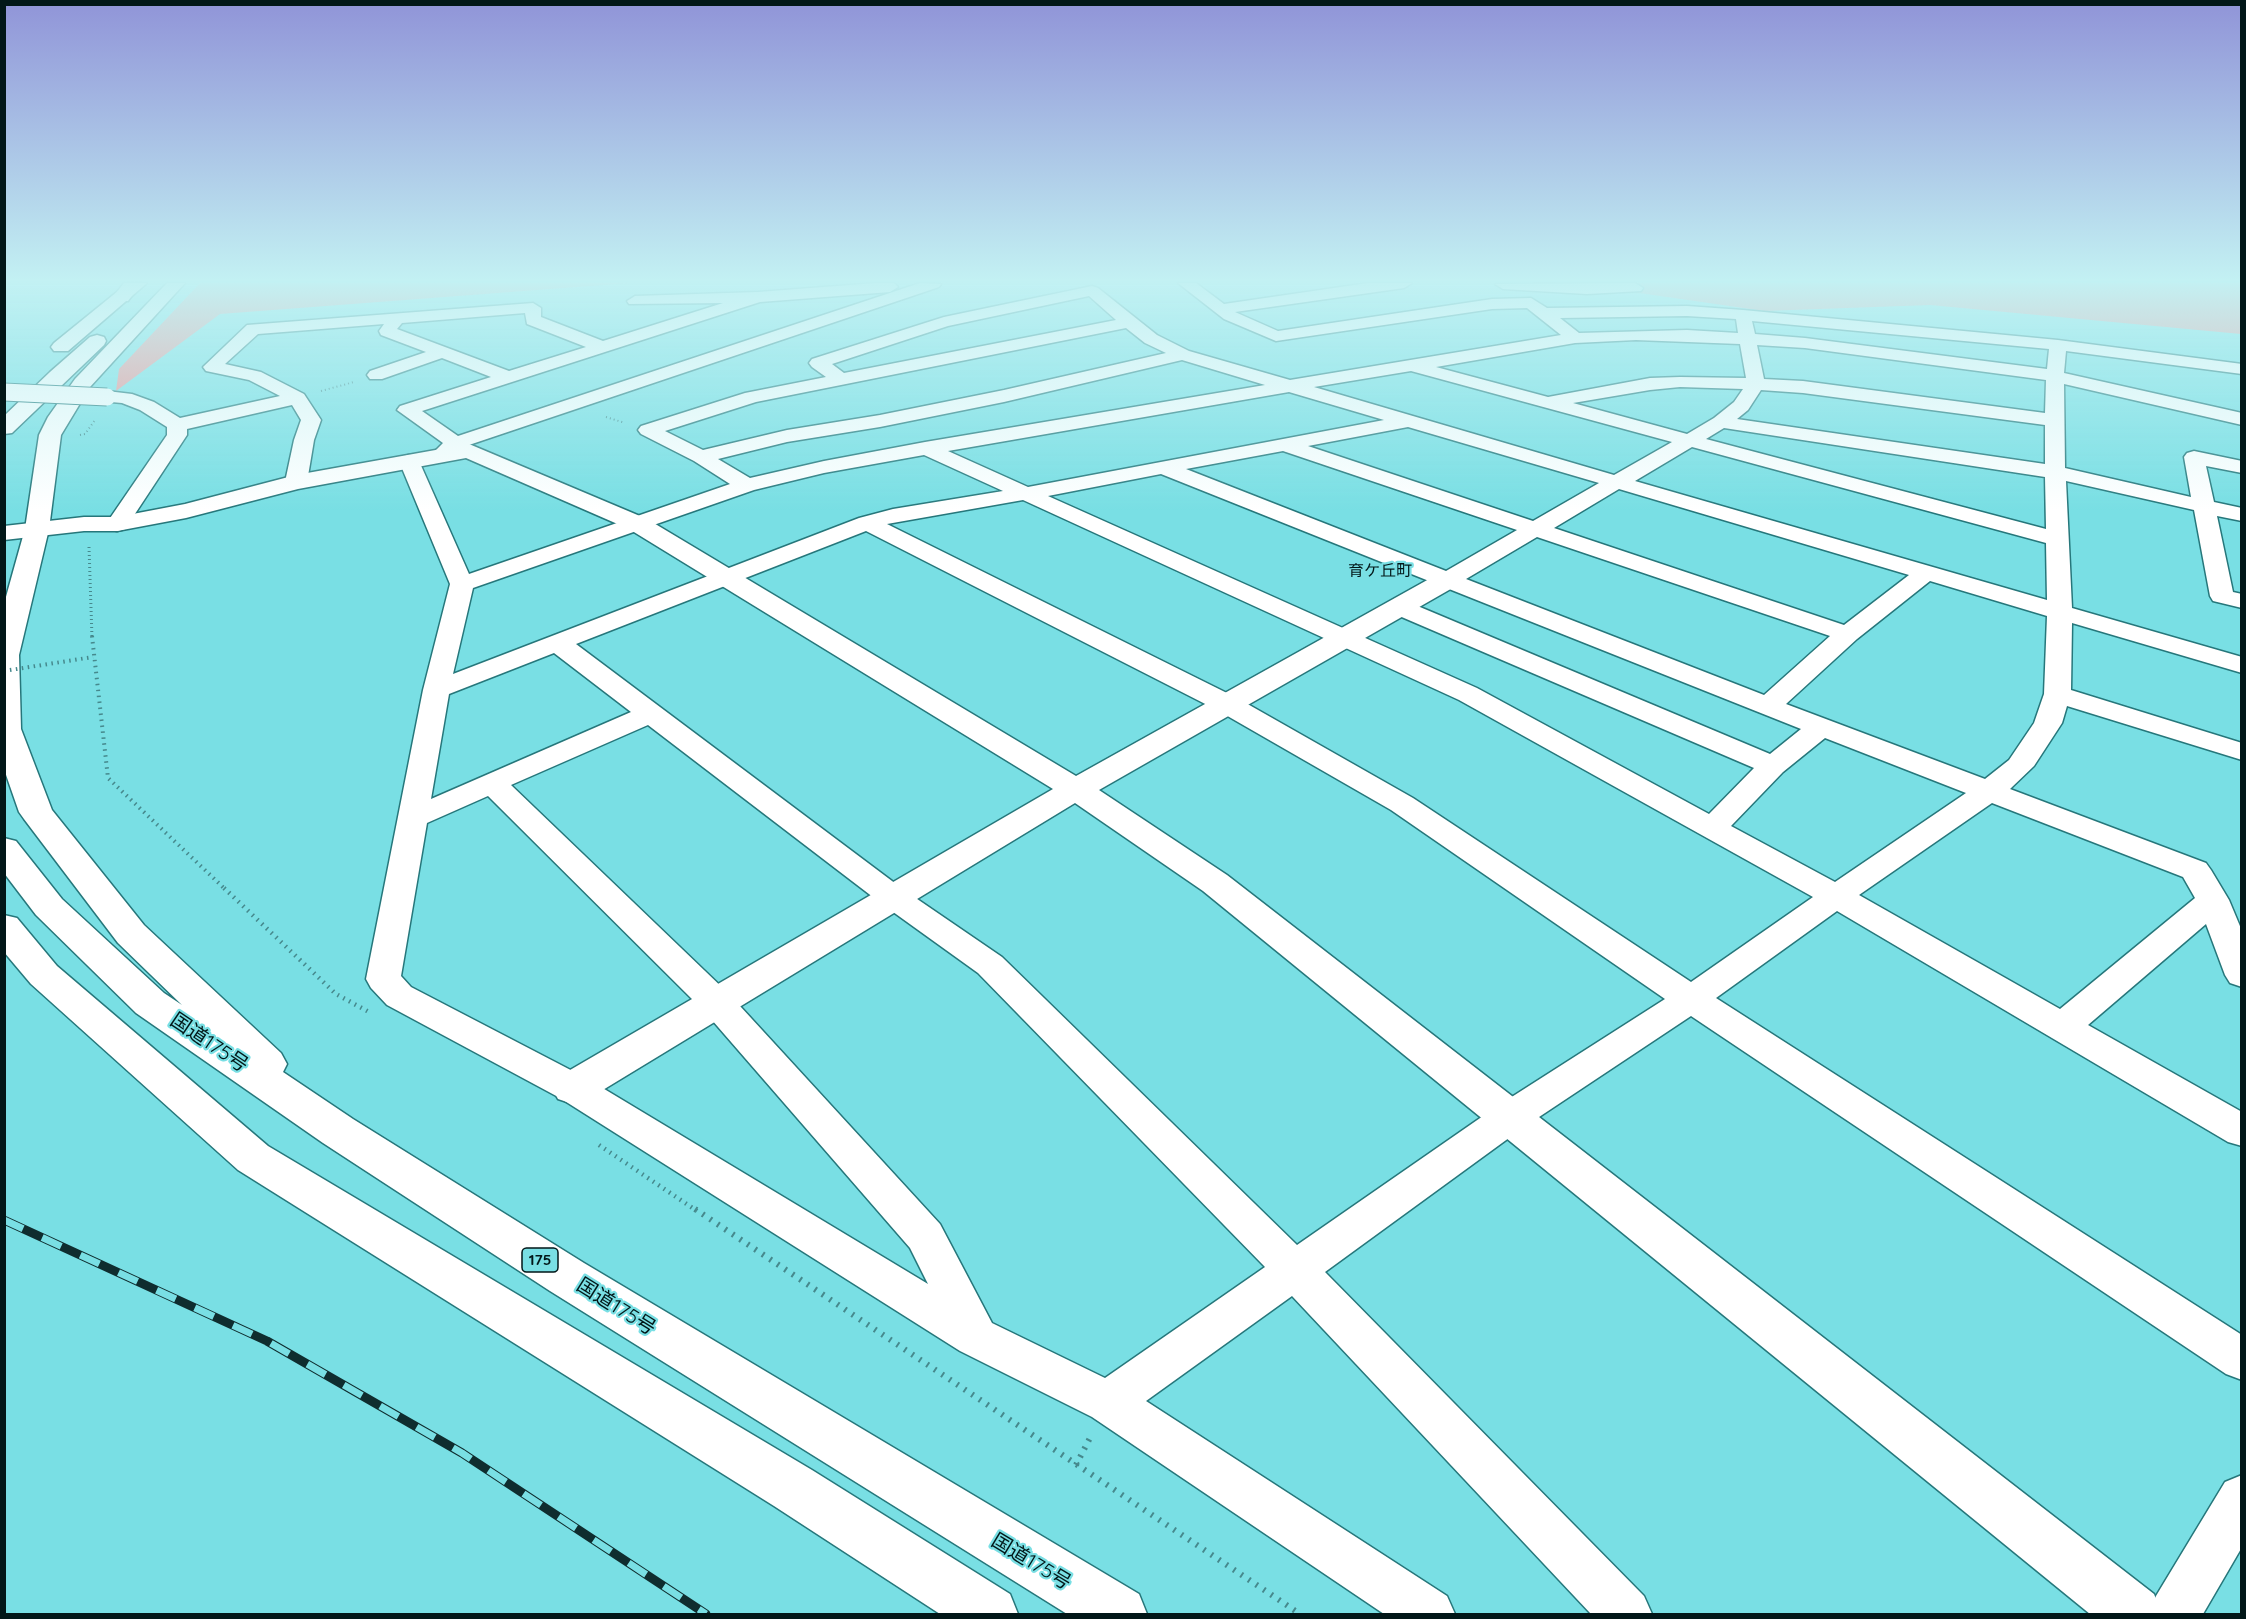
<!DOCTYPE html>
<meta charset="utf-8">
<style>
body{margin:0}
#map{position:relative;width:2246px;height:1619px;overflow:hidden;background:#79dfe4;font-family:Quicksand,sans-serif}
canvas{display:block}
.frame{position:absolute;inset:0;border:6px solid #021718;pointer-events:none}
</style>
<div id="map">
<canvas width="2246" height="1619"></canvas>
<div class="frame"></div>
</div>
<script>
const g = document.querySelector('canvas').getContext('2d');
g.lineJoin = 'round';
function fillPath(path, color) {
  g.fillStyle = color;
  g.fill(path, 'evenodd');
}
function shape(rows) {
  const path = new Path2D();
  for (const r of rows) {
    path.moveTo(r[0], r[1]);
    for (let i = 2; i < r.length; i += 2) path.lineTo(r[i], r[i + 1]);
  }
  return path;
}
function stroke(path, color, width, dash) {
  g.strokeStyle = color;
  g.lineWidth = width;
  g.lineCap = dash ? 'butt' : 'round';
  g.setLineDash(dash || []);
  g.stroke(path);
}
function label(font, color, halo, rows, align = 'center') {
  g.font = font + ' Quicksand,"Noto Sans JP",sans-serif';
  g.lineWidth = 4.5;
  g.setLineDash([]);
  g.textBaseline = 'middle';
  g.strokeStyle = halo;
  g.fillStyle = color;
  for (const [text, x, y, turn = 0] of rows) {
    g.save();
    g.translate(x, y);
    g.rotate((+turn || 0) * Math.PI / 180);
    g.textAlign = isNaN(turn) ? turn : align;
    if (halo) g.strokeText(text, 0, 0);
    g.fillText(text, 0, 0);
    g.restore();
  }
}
fillPath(shape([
 [200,283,630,283,220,314,116,391,119,369],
 [1589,283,2241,283,2241,334,1930,305,1764,311,1598,287]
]), '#f49395');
const minor = shape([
 [876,283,894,283,898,287,890,292,760,302,422,411,458,436,920,283,941,284,939,287,463,447,449,458,442,460,435,458,432,454,443,443,397,410,400,406,491,377,442,358,382,379,370,379,367,375,370,371,426,352,381,335,379,331,384,324,258,334,225,364,261,372,304,394,321,420,314,440,307,482,303,486,296,488,289,486,285,482,294,440,301,420,292,405,187,429,187,435,125,529,117,531,109,529,106,524,167,435,167,427,140,410,122,403,100,401,98,397,100,393,107,391,132,394,154,402,180,418,280,396,249,380,206,371,203,367,247,325,533,303,541,308,541,317,603,341,723,303,629,304,627,301,635,296,758,292,876,283],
 [525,313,527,324,586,347,509,371,397,329,402,323,525,313],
 [1178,283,1196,283,1224,304,1368,283,1412,283,1404,288,1235,312,1278,331,1492,299,1531,298,1547,308,1687,306,1743,310,2058,340,2242,364,2242,374,2066,351,2064,373,2242,413,2242,425,2064,384,2065,468,2191,497,2184,457,2187,453,2194,451,2242,461,2242,473,2206,466,2214,502,2242,508,2242,521,2217,516,2233,592,2242,594,2242,608,2213,601,2210,596,2194,510,2066,481,2072,608,2242,657,2242,673,2072,623,2071,690,2242,743,2242,760,2067,706,2062,723,2034,766,2010,789,2206,863,2211,870,2229,900,2242,931,2242,987,2230,983,2225,975,2206,924,2088,1025,2242,1112,2242,1146,2228,1142,1837,911,1716,998,2242,1335,2242,1380,2226,1374,1691,1016,1524,1127,1325,1272,1644,1596,1652,1614,1591,1614,1292,1296,1146,1401,1447,1596,1455,1614,1384,1614,1092,1417,960,1351,560,1098,387,1005,371,988,366,979,423,690,450,584,399,461,402,457,409,455,416,457,419,461,469,574,730,484,694,461,641,434,638,430,641,426,745,393,826,377,812,367,809,363,812,359,944,317,1092,286,1098,288,1157,335,1189,351,1290,380,1561,335,1527,308,1492,309,1276,341,1224,319,1178,283],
 [1089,296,1116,320,844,373,832,364,948,326,1089,296],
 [1687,316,1736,319,1738,333,1687,330,1579,333,1560,318,1687,316],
 [1752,321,2049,349,2047,369,1805,338,1755,334,1752,321],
 [1126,328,1145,343,1166,353,1004,390,880,415,787,430,703,450,665,431,756,402,1126,328],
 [1636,340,1740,344,1746,378,1680,377,1650,378,1548,397,1436,367,1575,343,1636,340],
 [1757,345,1805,348,2046,380,2045,413,1803,381,1764,379,1757,345],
 [1182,360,1265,385,925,442,824,461,750,478,718,459,787,442,880,427,1004,402,1182,360],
 [1411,371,1672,442,1614,475,1314,387,1411,371],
 [1680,387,1743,389,1734,402,1714,418,1687,434,1573,403,1650,390,1680,387],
 [1761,390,1803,393,2045,425,2045,464,1737,419,1748,410,1761,390],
 [1289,392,1384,420,1028,487,948,451,1289,392],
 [1408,427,1599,483,1533,521,1308,446,1408,427],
 [1724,428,2045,477,2046,529,1706,439,1724,428],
 [1692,447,2046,543,2047,600,1635,481,1692,447],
 [1283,451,1517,530,1446,571,1186,469,1283,451],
 [924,455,1003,491,893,509,859,518,453,674,473,588,754,490,824,473,924,455],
 [1161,474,1439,585,1801,729,1770,754,1408,602,1399,600,1390,602,1387,607,1390,612,1754,768,1709,814,1477,688,1048,496,1161,474],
 [1619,489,1909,575,1844,625,1554,528,1619,489],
 [1023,500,1459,700,1813,897,1691,982,1413,798,1237,698,887,524,1023,500],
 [866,531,1217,710,1391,810,1665,999,1496,1107,1297,1245,1002,957,904,890,576,644,866,531],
 [1537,537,1830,636,1764,695,1466,579,1537,537],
 [1930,581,2047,616,2044,694,2034,723,2009,760,1985,779,1786,704,1857,639,1930,581],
 [554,653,631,712,431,799,449,694,554,653],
 [648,725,882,904,978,973,1265,1267,1105,1378,992,1323,940,1224,729,994,511,785,648,725],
 [1825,738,1966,793,1835,882,1731,826,1783,772,1825,738],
 [488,796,705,1012,910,1248,928,1284,586,1078,411,987,401,976,427,823,488,796],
 [1992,803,2183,877,2195,898,2060,1009,1859,895,1992,803],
 [1635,283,1643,288,1641,291,1587,294,1503,289,1495,284,1635,283],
 [2242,1475,2242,1547,2203,1614,2148,1614,2156,1596,2225,1482,2242,1475]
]);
const tertiary = shape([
 [469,444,647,519,1076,776,1438,574,1447,572,1456,574,1460,580,1456,586,1099,790,1227,875,2154,1594,2162,1614,2090,1614,1203,891,1075,803,588,1099,573,1104,558,1099,552,1088,558,1077,1053,789,629,529,466,458,298,489,186,518,117,531,84,531,4,540,4,526,84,517,117,517,185,504,296,475,469,444]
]);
const trunk = shape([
 [128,283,147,283,68,351,54,351,51,347,54,343,128,283],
 [167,283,185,283,90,387,61,435,49,529,19,655,21,729,52,810,144,925,281,1053,287,1064,283,1072,353,1119,584,1263,1139,1594,1147,1614,1067,1614,550,1291,323,1143,136,1013,36,915,4,873,4,838,16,841,62,899,164,993,182,1005,118,943,24,819,19,812,4,769,4,604,25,529,39,435,48,417,75,379,167,283],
 [97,335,104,337,106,341,104,345,12,433,4,434,4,416,50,372,90,337,97,335],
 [4,915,17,918,57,966,268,1146,812,1470,1010,1594,1018,1614,940,1614,774,1506,238,1170,31,984,4,952,4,915]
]);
const motorway = shape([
 [124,283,141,283,128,301,116,301,113,297,124,283]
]);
stroke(minor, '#26777b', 3);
stroke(tertiary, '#26777b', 3);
stroke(trunk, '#26777b', 3);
stroke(motorway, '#26777b', 3);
stroke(shape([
 [321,391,354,382],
 [606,417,625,423],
 [80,435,85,434,95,420]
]), '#46898d', 2, [1, 3]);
stroke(shape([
 [89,547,92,638]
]), '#46898d', 3, [1, 3]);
stroke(shape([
 [92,636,108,778,226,890]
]), '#46898d', 4, [1.5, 4.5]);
stroke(shape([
 [224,888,336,994,369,1012],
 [599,1145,697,1211]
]), '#46898d', 4.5, [1.5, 5]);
stroke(shape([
 [695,1209,1300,1614],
 [1076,1465,1092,1434]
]), '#46898d', 6, [2, 7]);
fillPath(minor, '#fff');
fillPath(tertiary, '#fff');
fillPath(trunk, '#fff');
fillPath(motorway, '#fff');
const rail = shape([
 [4,1220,267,1341,462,1453,706,1614]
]);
stroke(rail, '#0f2d2f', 9);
stroke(rail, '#79dfe4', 7, [21]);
const minorBridge = shape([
 [4,392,107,397]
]);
stroke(minorBridge, '#26777b', 19, []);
stroke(shape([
 [4,671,93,657]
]), '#46898d', 4, [1.5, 4.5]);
stroke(minorBridge, '#fff', 17);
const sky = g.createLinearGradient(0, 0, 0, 510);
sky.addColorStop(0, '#9094d8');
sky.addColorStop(0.55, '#c3f1f3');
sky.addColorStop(1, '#c3f1f300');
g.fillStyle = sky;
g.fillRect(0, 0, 2246, 510);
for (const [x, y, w] of [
 [540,1260,36]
]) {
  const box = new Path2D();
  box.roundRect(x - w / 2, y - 12, w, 24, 4.5);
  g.fillStyle = '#79dfe4';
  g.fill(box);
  stroke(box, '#021718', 1.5);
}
label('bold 15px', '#021718', null, [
 ["175",540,1260]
]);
label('16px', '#021718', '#79dfe4', [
 ["育ケ丘町",1380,571]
]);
label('20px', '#021718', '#79dfe4', [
 ["国道175号",209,1043,34],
 ["国道175号",616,1307,32],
 ["国道175号",1031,1562,31]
]);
</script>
